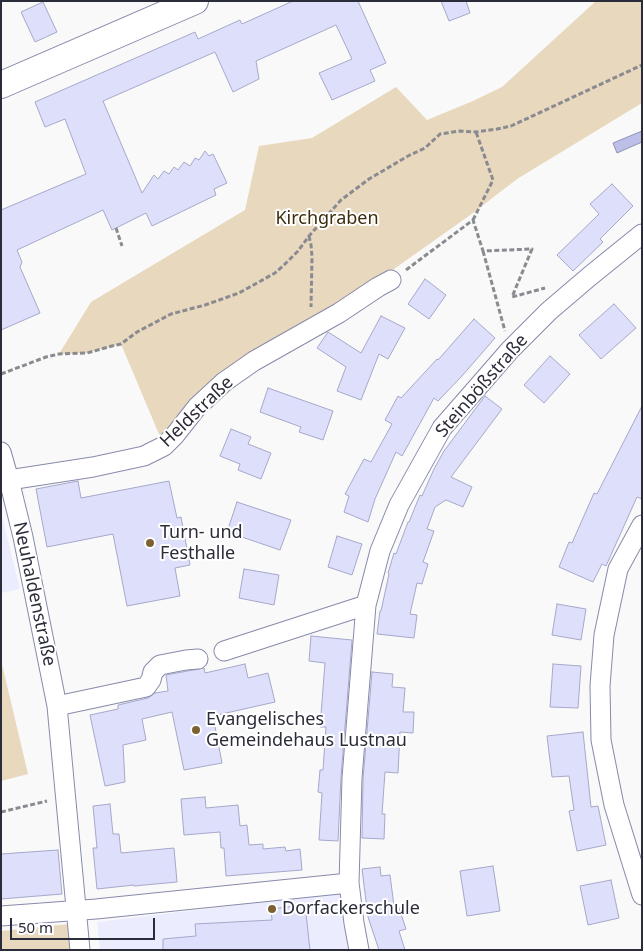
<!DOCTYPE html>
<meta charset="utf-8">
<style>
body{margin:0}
#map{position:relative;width:643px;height:951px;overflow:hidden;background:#f9f9f9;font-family:"Noto Sans",sans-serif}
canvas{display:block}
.frame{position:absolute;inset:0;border:2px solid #2b2c39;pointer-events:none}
.scale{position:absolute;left:10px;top:918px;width:145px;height:22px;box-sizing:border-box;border:2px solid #2b2c39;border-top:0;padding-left:6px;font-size:15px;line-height:18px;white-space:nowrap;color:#2b2c39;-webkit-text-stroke:4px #fff;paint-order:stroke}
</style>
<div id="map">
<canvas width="643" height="951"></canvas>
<div class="frame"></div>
<div class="scale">50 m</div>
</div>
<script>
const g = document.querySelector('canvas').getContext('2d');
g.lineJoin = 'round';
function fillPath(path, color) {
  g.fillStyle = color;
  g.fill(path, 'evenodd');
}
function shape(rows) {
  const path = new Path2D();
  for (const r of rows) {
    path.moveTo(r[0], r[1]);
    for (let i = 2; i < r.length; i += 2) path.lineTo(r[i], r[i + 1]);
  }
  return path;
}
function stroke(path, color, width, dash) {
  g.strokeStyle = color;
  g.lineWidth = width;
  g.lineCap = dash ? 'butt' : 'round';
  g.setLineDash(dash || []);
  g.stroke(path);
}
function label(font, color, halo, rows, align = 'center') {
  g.font = font + ' "Noto Sans",sans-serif';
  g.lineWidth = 4;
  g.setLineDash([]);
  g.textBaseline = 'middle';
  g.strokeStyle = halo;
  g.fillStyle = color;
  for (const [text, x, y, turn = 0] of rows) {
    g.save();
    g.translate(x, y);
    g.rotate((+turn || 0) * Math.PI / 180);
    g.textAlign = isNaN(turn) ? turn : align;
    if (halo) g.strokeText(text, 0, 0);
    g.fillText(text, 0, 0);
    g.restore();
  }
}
fillPath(shape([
 [1,512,20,589,1,593],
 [339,893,351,950,100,950,97,922]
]), '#ebedfe');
fillPath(shape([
 [596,1,642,1,642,103,517,179,473,213,387,274,254,361,164,446,121,344,87,353,59,354,91,302,245,210,259,146,312,138,396,87,427,120,473,101,502,87],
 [1,660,28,774,1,781],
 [69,924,72,950,1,950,1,931]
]), '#e8d8bd');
const water = shape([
 [642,131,642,142,617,153,613,143,642,131]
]);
fillPath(water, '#bcbfe7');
stroke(water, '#9093b3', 1);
const building = shape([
 [293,1,358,1,386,63,370,70,375,81,332,100,319,73,352,59,336,25,256,61,259,79,233,92,215,52,103,101,142,193,154,175,158,179,164,171,169,174,174,167,178,170,184,162,190,166,195,158,199,160,205,151,209,156,213,154,227,183,214,189,216,195,152,226,146,213,112,230,103,210,17,250,22,262,20,267,40,313,1,330,1,210,86,174,65,119,45,127,35,102,195,32,198,39,240,20,242,24,293,1],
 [441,1,466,1,470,13,449,21,441,1],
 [43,2,57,32,35,42,21,12,43,2],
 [612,184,633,206,600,239,603,242,573,271,557,255,599,214,590,204,612,184],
 [425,279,446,295,429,319,408,304,425,279],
 [614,304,636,328,601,359,579,335,614,304],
 [381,316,405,328,388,359,379,354,361,400,337,391,346,367,317,348,328,332,361,353,381,316],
 [474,319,495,338,461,377,438,401,434,398,402,456,396,452,375,499,368,522,344,512,349,496,345,494,364,459,371,462,392,424,385,420,398,396,401,398,437,359,438,360,474,319],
 [550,356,570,374,544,403,524,385,550,356],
 [268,388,333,411,323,440,299,432,301,427,260,412,268,388],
 [485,396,502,409,451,477,472,487,463,507,446,500,435,507,427,529,434,531,423,562,428,564,422,584,417,583,410,614,417,615,414,638,377,634,380,611,381,611,389,574,388,573,394,553,396,554,408,522,409,522,420,495,422,496,434,469,444,451,485,396],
 [642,406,642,499,637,497,606,566,602,564,593,582,559,567,569,542,572,543,594,493,597,494,642,406],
 [231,429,251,437,248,444,271,453,261,479,238,470,240,464,220,456,231,429],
 [78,481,81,498,169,481,177,518,181,517,190,565,175,568,180,596,127,606,113,534,47,547,36,489,78,481],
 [237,502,291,520,280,550,227,532,237,502],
 [337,536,362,544,352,575,328,567,337,536],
 [244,569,279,575,274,605,239,598,244,569],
 [557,604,586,609,581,640,552,635,557,604],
 [311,636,352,640,341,777,338,841,319,840,322,793,318,792,320,770,323,770,326,727,320,727,325,663,309,661,311,636],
 [245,664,248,678,268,673,275,702,213,716,222,763,184,770,172,712,142,719,146,740,123,745,125,782,105,786,90,715,118,709,118,705,148,698,155,693,168,691,166,675,204,668,205,673,245,664],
 [553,664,581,666,578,708,550,707,553,664],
 [372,672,393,674,392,687,405,688,403,712,414,712,413,733,400,732,398,773,385,772,382,814,385,814,384,839,362,838,363,779,372,672],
 [583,732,591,807,598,806,606,845,577,851,569,811,574,810,569,776,552,777,547,736,583,732],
 [205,797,206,808,238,805,240,826,247,825,249,845,263,844,263,849,285,847,286,851,300,849,302,870,226,876,224,848,221,848,220,832,184,835,181,799,205,797],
 [110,804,113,834,119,834,121,853,174,848,177,882,134,886,134,885,97,889,93,848,97,848,93,806,110,804],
 [58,850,62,894,1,899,1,854,58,850],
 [493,866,500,911,467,916,460,871,493,866],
 [380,867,381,876,390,875,394,906,398,905,406,929,399,931,405,950,379,950,368,917,362,869,380,867],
 [611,880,619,918,588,925,580,886,611,880],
 [305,905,310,950,163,950,163,939,196,936,195,924,272,920,271,909,305,905]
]);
fillPath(building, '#dddffb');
stroke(building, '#a5a8c9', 1);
const street = shape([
 [1,452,9,480,23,537,57,706,80,950],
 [9,480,93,467,144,456,164,446,175,435,197,407,224,382,254,361,339,313,378,287,391,280],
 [642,525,618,569,604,635,600,686,601,740,614,805,642,895],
 [224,651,366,605],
 [57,706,146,687,151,680,153,672,160,665,186,660,198,659],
 [1,916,96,909,349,883],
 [359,950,354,923,349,883,352,778,366,605,380,551,399,505,442,428,510,350,549,311,590,276,642,234]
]);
const secondary = shape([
 [1,85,195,1]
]);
stroke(street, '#878aaa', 21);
stroke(secondary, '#878aaa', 28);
stroke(shape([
 [473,220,493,180,476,132],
 [116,228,122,246],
 [309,236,311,245,312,257,311,307],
 [483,251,505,331],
 [406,270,473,220,483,251,532,249,512,297,545,288],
 [1,374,46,357,59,354,87,353,112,346,121,344,137,332,171,314,205,305,239,293,275,273,284,265,298,251,309,236,341,200,369,179,408,156,425,148,440,134,460,131,476,132,497,129,511,126,642,65],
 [1,812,47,801]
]), '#8a8a91', 3, [5, 2.5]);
stroke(street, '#fff', 19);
stroke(secondary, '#fff', 26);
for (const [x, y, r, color] of [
 [150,543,5,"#7c6133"],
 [196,730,5,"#7c6133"],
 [272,909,5,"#7c6133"]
]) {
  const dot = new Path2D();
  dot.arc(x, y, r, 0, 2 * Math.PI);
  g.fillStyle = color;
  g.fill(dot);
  stroke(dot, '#fff', 2);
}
label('18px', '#3c2b0c', '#fff', [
 ["Kirchgraben",327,219]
]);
label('18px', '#2b2c39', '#fff', [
 ["Steinbößstraße",482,386,-49],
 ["Heldstraße",197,412,-44],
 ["Neuhaldenstraße",34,594,78]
]);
label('18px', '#2b2c39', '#fff', [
 ["Turn- und",160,533],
 ["Festhalle",160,554],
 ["Evangelisches",206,720],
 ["Gemeindehaus Lustnau",206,741],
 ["Dorfackerschule",282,909]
], 'left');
</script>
